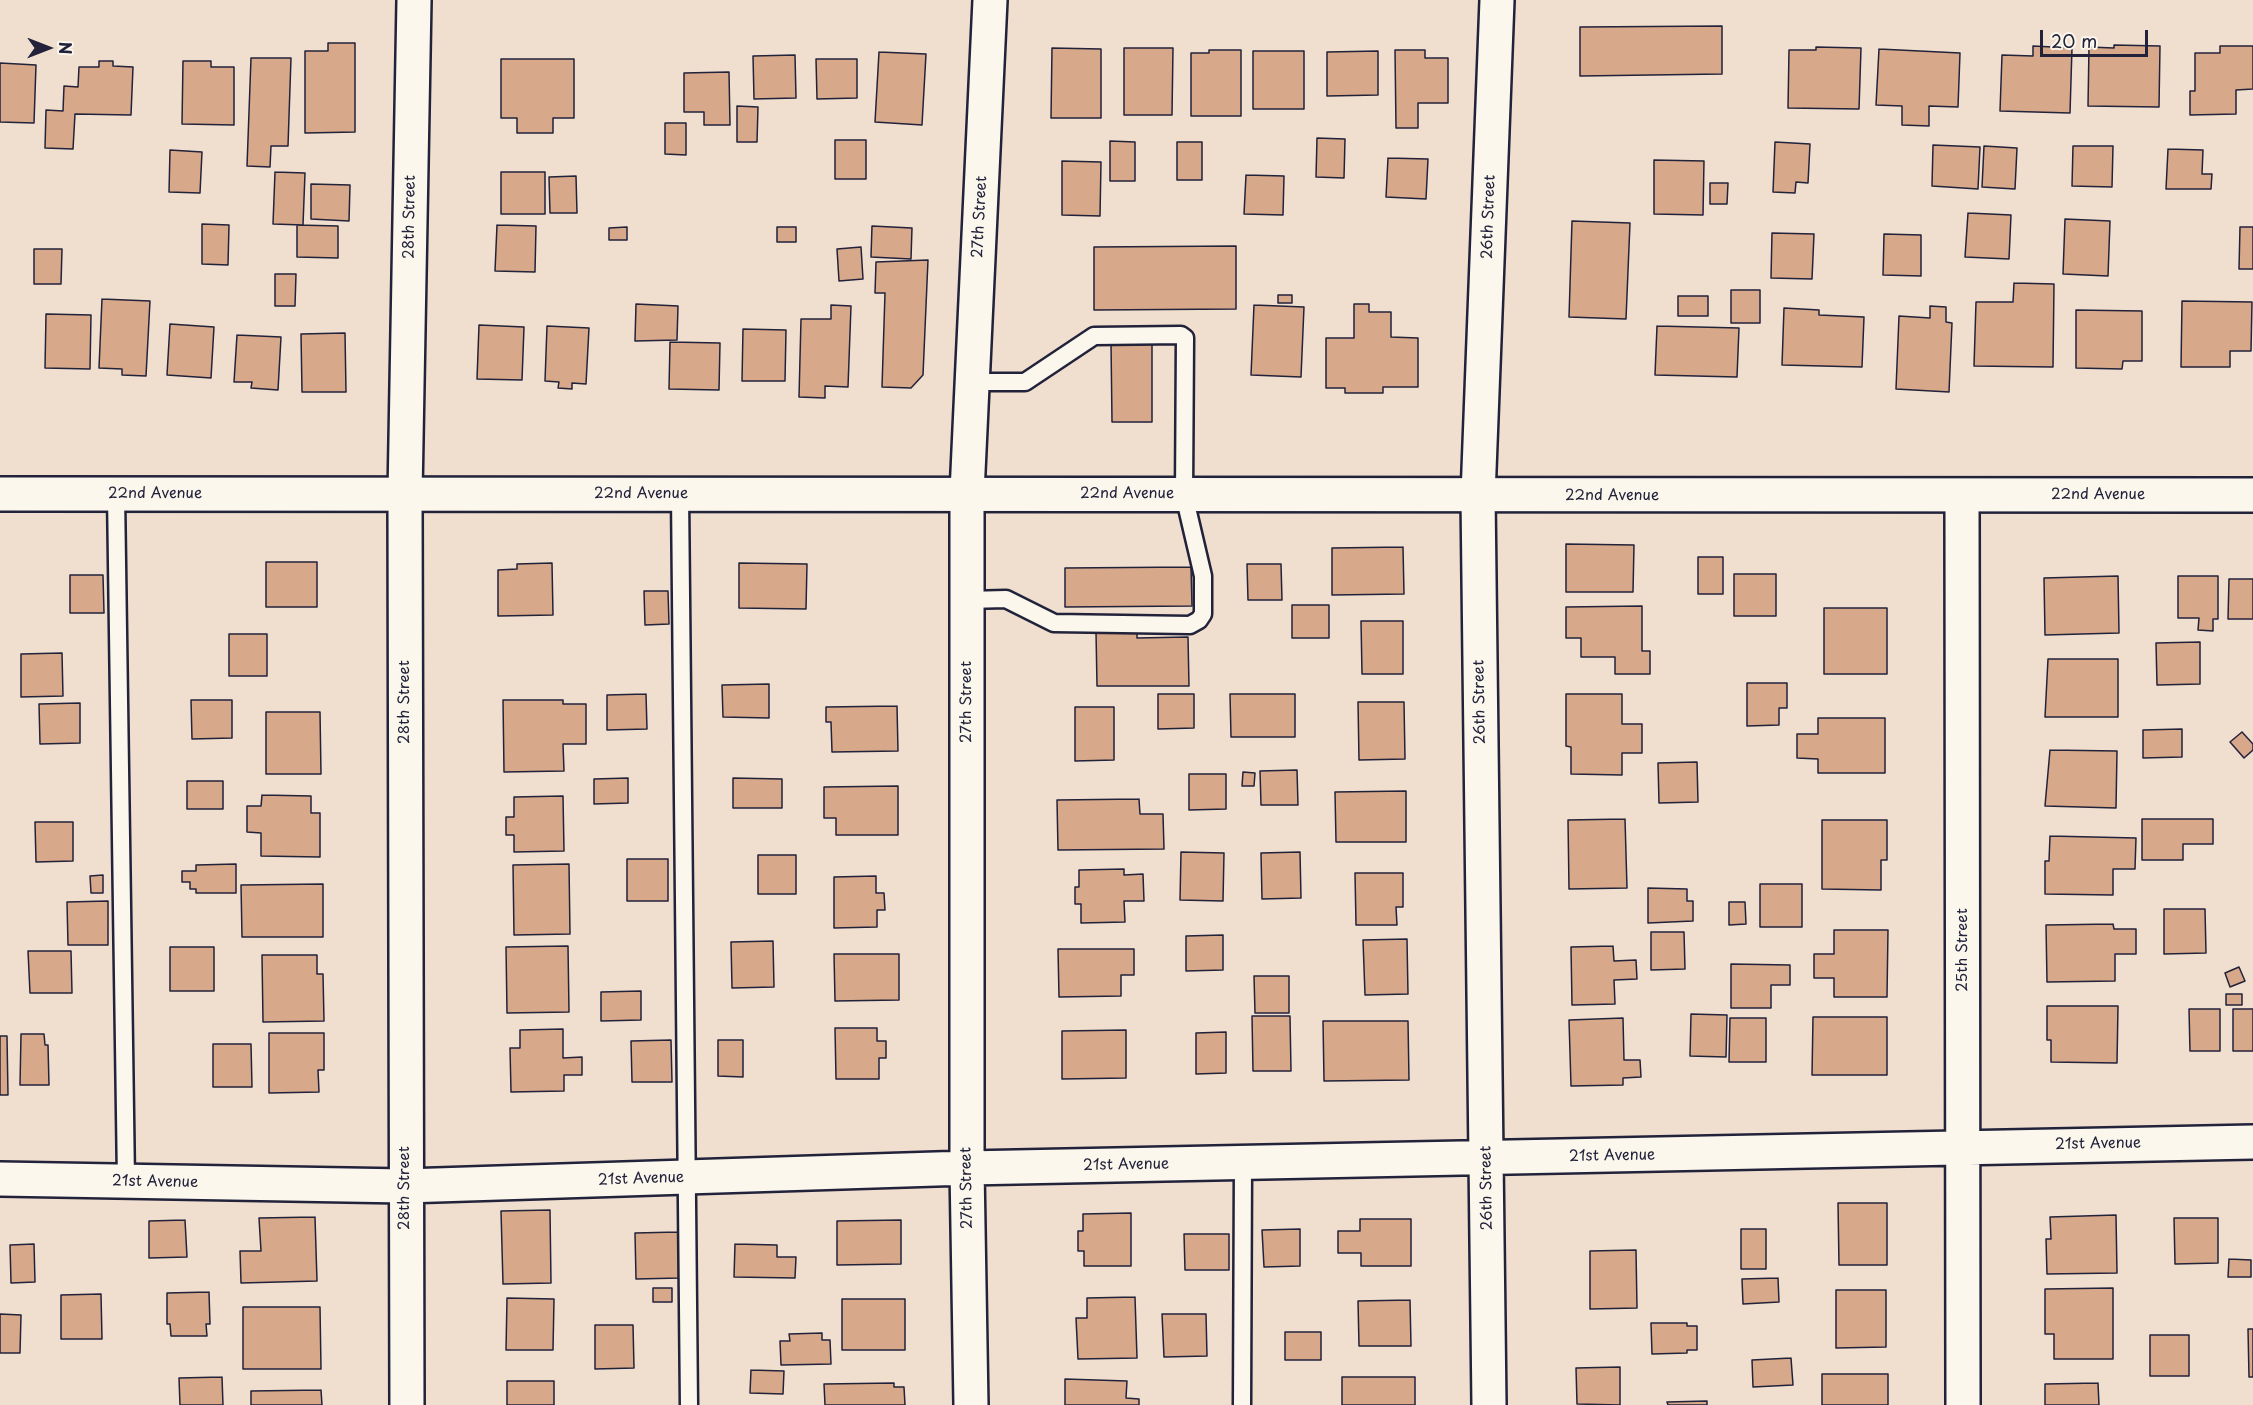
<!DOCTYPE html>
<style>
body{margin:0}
#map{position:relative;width:2253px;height:1405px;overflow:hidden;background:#f0dfce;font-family:"Playpen Sans",sans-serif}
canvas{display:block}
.north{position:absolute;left:18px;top:18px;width:60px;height:60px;-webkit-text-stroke:4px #fbf7ec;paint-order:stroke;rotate:90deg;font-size:16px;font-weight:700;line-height:24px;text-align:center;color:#22223b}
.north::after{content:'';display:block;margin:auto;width:21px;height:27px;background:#22223b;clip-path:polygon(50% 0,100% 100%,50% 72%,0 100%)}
.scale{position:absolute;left:2040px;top:30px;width:108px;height:27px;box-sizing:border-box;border:3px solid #22223b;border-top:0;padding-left:8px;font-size:18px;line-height:21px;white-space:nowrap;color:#22223b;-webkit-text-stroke:4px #fbf7ec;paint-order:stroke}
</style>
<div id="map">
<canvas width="2253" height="1405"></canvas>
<div class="north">N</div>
<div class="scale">20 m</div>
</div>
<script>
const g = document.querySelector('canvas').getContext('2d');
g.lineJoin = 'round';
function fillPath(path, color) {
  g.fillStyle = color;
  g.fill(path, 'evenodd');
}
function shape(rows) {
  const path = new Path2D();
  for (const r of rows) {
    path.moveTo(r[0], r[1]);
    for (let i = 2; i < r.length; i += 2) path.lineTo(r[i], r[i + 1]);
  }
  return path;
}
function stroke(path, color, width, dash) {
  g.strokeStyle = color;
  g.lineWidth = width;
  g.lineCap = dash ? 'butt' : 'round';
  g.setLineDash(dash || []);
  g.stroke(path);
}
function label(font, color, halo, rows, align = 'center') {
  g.font = font + ' "Playpen Sans",sans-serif';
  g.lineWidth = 6;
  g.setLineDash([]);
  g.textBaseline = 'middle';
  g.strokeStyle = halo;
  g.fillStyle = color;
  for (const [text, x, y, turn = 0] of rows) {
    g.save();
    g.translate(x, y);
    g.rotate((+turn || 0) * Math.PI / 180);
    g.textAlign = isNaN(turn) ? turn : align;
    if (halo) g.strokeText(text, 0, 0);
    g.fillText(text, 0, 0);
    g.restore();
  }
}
const building = shape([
 [1722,26,1722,74,1580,76,1580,27,1722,26],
 [328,43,355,43,355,132,305,133,305,51,328,51,328,43],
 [2114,45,2160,46,2159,107,2088,106,2089,47,2114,48,2114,45],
 [2033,46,2072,48,2070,113,2000,111,2002,55,2033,56,2033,46],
 [2220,46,2253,46,2253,89,2236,90,2236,114,2190,115,2190,91,2195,91,2195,53,2220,53,2220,46],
 [1816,47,1861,48,1859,109,1788,108,1789,50,1816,50,1816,47],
 [1052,48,1101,49,1101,118,1051,118,1052,48],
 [1124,48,1173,48,1172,115,1124,115,1124,48],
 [1879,49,1960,53,1958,107,1929,106,1929,126,1902,125,1902,106,1876,105,1879,49],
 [1209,50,1241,50,1241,116,1191,116,1191,53,1209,53,1209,50],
 [1395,50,1425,50,1425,58,1448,58,1448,103,1418,103,1418,128,1396,128,1395,50],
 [1253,51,1304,51,1304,109,1253,109,1253,51],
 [1378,51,1378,95,1327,96,1327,52,1378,51],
 [879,52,926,54,922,125,875,122,879,52],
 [795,55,796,98,754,99,753,56,795,55],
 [251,58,291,58,288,146,271,146,270,167,247,166,251,58],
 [501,59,574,59,574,118,553,118,553,133,517,133,517,118,501,118,501,59],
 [816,59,857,59,857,98,817,99,816,59],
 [99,61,113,61,113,66,133,67,131,115,75,114,73,149,45,148,46,110,63,111,64,86,78,87,79,67,99,67,99,61],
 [183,61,211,61,211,67,234,67,234,125,182,124,183,61],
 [0,63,36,65,34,123,0,122,0,63],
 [729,72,730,125,704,125,704,112,684,112,684,73,729,72],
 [737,106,758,107,757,142,737,142,737,106],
 [665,123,686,123,686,155,665,154,665,123],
 [1317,138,1345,139,1344,178,1316,177,1317,138],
 [835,140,866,140,866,179,835,179,835,140],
 [1110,141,1135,142,1135,181,1110,181,1110,141],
 [1177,142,1202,142,1202,180,1177,180,1177,142],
 [1775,142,1810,144,1808,183,1796,182,1795,193,1773,192,1775,142],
 [1933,145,1980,147,1978,189,1932,186,1933,145],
 [1984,146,2017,148,2015,189,1982,187,1984,146],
 [2073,146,2113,146,2112,187,2072,186,2073,146],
 [2168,149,2203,150,2202,174,2212,174,2211,189,2166,189,2168,149],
 [170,150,202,152,200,193,169,192,170,150],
 [1388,158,1428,159,1426,199,1386,197,1388,158],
 [1654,160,1704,161,1703,215,1654,214,1654,160],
 [1062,161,1101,162,1100,216,1062,215,1062,161],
 [275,172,305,173,303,225,273,224,275,172],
 [501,172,545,172,545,214,501,214,501,172],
 [1246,175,1284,176,1283,215,1244,214,1246,175],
 [576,176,577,213,550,213,549,177,576,176],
 [1710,183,1728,183,1727,204,1710,204,1710,183],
 [311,184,350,185,349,221,311,219,311,184],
 [1968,213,2011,215,2009,259,1965,257,1968,213],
 [2065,219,2110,221,2108,276,2063,274,2065,219],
 [1572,221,1630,223,1626,319,1569,317,1572,221],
 [202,224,229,225,228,265,202,264,202,224],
 [297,225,338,226,338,258,297,257,297,225],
 [497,225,536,226,535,272,495,271,497,225],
 [872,226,912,228,911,259,871,257,872,226],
 [627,227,627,240,609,240,609,228,627,227],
 [777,227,796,227,796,242,777,242,777,227],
 [2240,227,2253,227,2253,269,2239,269,2240,227],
 [1772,233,1814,234,1812,279,1771,278,1772,233],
 [1884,234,1921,235,1921,276,1883,275,1884,234],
 [1236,246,1236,309,1094,310,1094,247,1236,246],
 [861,247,863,279,839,281,837,249,861,247],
 [34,249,62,249,61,284,34,284,34,249],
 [928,260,923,375,911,388,882,387,885,293,875,293,876,262,928,260],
 [275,274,296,274,295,306,275,306,275,274],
 [2014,283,2054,284,2053,367,1974,366,1976,302,2013,302,2014,283],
 [1731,290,1760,290,1760,323,1731,323,1731,290],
 [1278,295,1292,295,1292,303,1278,303,1278,295],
 [1678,296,1708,296,1708,316,1678,316,1678,296],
 [102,299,150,301,146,376,122,375,122,369,99,368,102,299],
 [2182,301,2252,302,2251,351,2230,351,2230,367,2181,367,2182,301],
 [636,304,678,306,677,340,635,341,636,304],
 [1354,304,1369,304,1369,312,1391,312,1391,337,1418,338,1418,387,1383,387,1383,393,1345,393,1345,388,1326,388,1326,338,1354,338,1354,304],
 [831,305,851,306,848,387,825,386,825,398,799,397,801,319,831,319,831,305],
 [1254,305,1304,307,1301,377,1251,375,1254,305],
 [1930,306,1946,307,1946,322,1952,323,1949,392,1896,389,1899,316,1930,318,1930,306],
 [1784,308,1819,310,1819,315,1864,317,1862,367,1782,365,1784,308],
 [2076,310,2142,311,2142,361,2123,361,2122,369,2076,368,2076,310],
 [46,314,91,315,90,369,45,368,46,314],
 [170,324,214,327,211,378,167,375,170,324],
 [479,325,524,327,522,380,477,379,479,325],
 [547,326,589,328,586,384,572,383,572,389,558,388,559,382,545,381,547,326],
 [1657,326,1739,328,1737,377,1655,375,1657,326],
 [743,329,786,330,785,381,742,381,743,329],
 [345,333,346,392,302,392,301,334,345,333],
 [237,335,281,337,278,390,251,388,252,382,234,382,237,335],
 [670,342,720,343,719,390,669,389,670,342],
 [1111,343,1152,343,1152,422,1112,422,1111,343],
 [1566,544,1634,545,1633,592,1566,592,1566,544],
 [1403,547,1404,594,1332,595,1332,548,1403,547],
 [1698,557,1723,557,1723,594,1698,594,1698,557],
 [266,562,317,562,317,607,266,607,266,562],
 [552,563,553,615,498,616,498,570,517,569,517,564,552,563],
 [739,563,807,564,806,609,739,608,739,563],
 [1247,564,1281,564,1282,600,1248,600,1247,564],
 [1191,567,1192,606,1065,607,1065,568,1191,567],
 [1734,574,1776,574,1776,616,1734,616,1734,574],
 [70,575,103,575,104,613,70,613,70,575],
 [2118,576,2119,633,2045,635,2044,578,2118,576],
 [2178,576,2218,576,2218,619,2213,619,2213,631,2198,630,2199,618,2178,618,2178,576],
 [2229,579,2253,579,2253,619,2228,619,2229,579],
 [644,591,668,591,669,624,645,625,644,591],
 [1292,605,1329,605,1329,638,1292,638,1292,605],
 [1642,606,1642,651,1650,651,1650,674,1615,674,1615,657,1581,657,1581,638,1566,638,1566,607,1642,606],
 [1824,608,1887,608,1887,674,1824,674,1824,608],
 [1361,621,1403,621,1403,674,1362,674,1361,621],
 [1137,631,1137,638,1188,637,1189,686,1097,686,1096,632,1137,631],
 [229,634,267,634,267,676,229,676,229,634],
 [2200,642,2200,684,2157,685,2156,643,2200,642],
 [62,653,63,696,21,697,21,654,62,653],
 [2048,659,2118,659,2118,717,2045,717,2048,659],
 [1747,683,1787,683,1787,708,1779,708,1779,725,1747,726,1747,683],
 [769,684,769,718,723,717,722,685,769,684],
 [646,694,647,729,607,730,607,695,646,694],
 [1158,694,1194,694,1194,728,1158,729,1158,694],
 [1230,694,1295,694,1295,737,1231,737,1230,694],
 [1566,694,1622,694,1622,724,1642,724,1642,753,1622,753,1622,775,1571,774,1571,747,1566,746,1566,694],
 [191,700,232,700,232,738,192,739,191,700],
 [503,700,563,700,563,704,586,704,586,744,563,744,564,771,504,772,503,700],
 [1358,702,1404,702,1405,759,1359,760,1358,702],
 [80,703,80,743,40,744,39,704,80,703],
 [897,706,898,751,832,752,831,722,826,722,826,707,897,706],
 [1075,707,1114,707,1114,760,1075,761,1075,707],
 [266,712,320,712,321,774,266,774,266,712],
 [1818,718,1885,718,1885,773,1818,773,1818,759,1797,758,1797,734,1818,734,1818,718],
 [2182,729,2182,757,2143,758,2143,730,2182,729],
 [2242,732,2253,744,2253,750,2244,758,2230,742,2242,732],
 [2050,750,2117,751,2116,808,2045,806,2050,750],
 [1697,762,1698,802,1659,803,1658,763,1697,762],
 [1297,770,1298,805,1261,805,1260,771,1297,770],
 [1243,772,1255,773,1254,786,1242,786,1243,772],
 [1189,774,1226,774,1226,809,1189,810,1189,774],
 [628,778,628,803,594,804,594,779,628,778],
 [733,778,782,779,782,808,733,808,733,778],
 [187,781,223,781,223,809,187,809,187,781],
 [898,786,898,835,836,835,836,818,824,818,824,787,898,786],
 [1406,791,1406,842,1336,842,1335,792,1406,791],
 [262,795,311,796,311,813,320,813,320,857,261,856,261,833,247,832,247,806,261,806,262,795],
 [563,796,564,851,514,852,514,835,506,835,506,817,514,817,514,797,563,796],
 [1139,799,1140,814,1163,814,1164,849,1058,850,1057,800,1139,799],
 [1625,819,1627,888,1569,889,1568,820,1625,819],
 [2142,819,2213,819,2213,844,2183,844,2183,860,2142,860,2142,819],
 [1822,820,1887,820,1887,860,1881,860,1881,890,1822,889,1822,820],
 [35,822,73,822,73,861,36,862,35,822],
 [2050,836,2136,838,2135,869,2113,869,2113,895,2045,894,2045,861,2049,861,2050,836],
 [1181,852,1224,853,1223,901,1180,900,1181,852],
 [1300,852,1301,898,1262,899,1261,853,1300,852],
 [758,855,796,855,796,894,758,894,758,855],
 [627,859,668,859,668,901,627,901,627,859],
 [236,864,236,893,196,893,196,889,190,889,190,882,182,882,182,871,196,871,196,865,236,864],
 [569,864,570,934,514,935,513,865,569,864],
 [1124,869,1124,875,1143,874,1144,901,1124,901,1125,922,1081,923,1081,904,1075,904,1075,887,1079,887,1079,870,1124,869],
 [1355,873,1403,873,1403,907,1396,907,1397,925,1356,925,1355,873],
 [103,875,103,893,91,893,90,876,103,875],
 [876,876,876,893,884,893,885,910,877,910,877,927,834,928,834,877,876,876],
 [323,884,323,937,242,937,241,885,323,884],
 [1760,884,1802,884,1802,927,1760,927,1760,884],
 [1648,888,1687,889,1687,901,1693,901,1693,921,1648,923,1648,888],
 [108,901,108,945,68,945,67,902,108,901],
 [1729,902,1745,902,1746,924,1729,925,1729,902],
 [2164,909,2205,909,2206,953,2164,954,2164,909],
 [2113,924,2114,929,2136,929,2136,954,2115,954,2115,981,2047,982,2046,925,2113,924],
 [1834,930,1888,930,1887,997,1834,997,1834,978,1814,978,1814,954,1834,954,1834,930],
 [1651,932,1684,932,1685,969,1651,970,1651,932],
 [1223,935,1223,970,1186,971,1186,936,1223,935],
 [1407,939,1408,994,1365,995,1363,940,1407,939],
 [773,941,774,987,732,988,731,942,773,941],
 [568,946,569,1012,507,1013,506,947,568,946],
 [1613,946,1614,961,1636,960,1637,979,1614,980,1615,1004,1572,1005,1571,947,1613,946],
 [170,947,214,947,214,991,170,991,170,947],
 [1058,949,1134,949,1134,975,1121,975,1121,996,1059,997,1058,949],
 [28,951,71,951,72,993,30,993,28,951],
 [834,954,899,954,899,1000,835,1001,834,954],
 [262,955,317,955,317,974,323,974,324,1021,263,1022,262,955],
 [1731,964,1790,965,1790,985,1771,985,1771,1008,1731,1008,1731,964],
 [2239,967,2245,981,2230,987,2225,973,2239,967],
 [1254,976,1289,976,1289,1013,1255,1013,1254,976],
 [641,991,641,1020,601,1021,601,992,641,991],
 [2226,994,2242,994,2242,1005,2226,1005,2226,994],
 [2047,1006,2118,1006,2117,1063,2051,1062,2051,1040,2047,1040,2047,1006],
 [2189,1009,2220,1009,2220,1051,2190,1051,2189,1009],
 [2233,1009,2253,1009,2253,1051,2233,1051,2233,1009],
 [1691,1014,1727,1015,1726,1057,1690,1056,1691,1014],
 [1252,1016,1290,1016,1291,1071,1253,1071,1252,1016],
 [1813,1017,1887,1017,1887,1075,1812,1075,1813,1017],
 [1623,1018,1624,1060,1640,1060,1641,1077,1623,1078,1623,1085,1571,1086,1569,1020,1623,1018],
 [1730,1018,1766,1018,1766,1062,1729,1062,1730,1018],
 [1323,1021,1408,1021,1409,1080,1324,1081,1323,1021],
 [835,1028,877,1028,877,1041,886,1041,886,1058,879,1058,879,1079,836,1079,835,1028],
 [563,1029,563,1058,582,1057,582,1075,564,1075,564,1091,511,1092,510,1048,520,1048,520,1030,563,1029],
 [1126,1030,1126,1078,1062,1079,1062,1031,1126,1030],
 [1226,1032,1226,1073,1196,1074,1196,1033,1226,1032],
 [269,1033,324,1033,324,1070,318,1070,319,1092,269,1093,269,1033],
 [21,1034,44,1034,45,1045,48,1045,49,1085,20,1085,21,1034],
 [0,1036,7,1036,8,1095,0,1095,0,1036],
 [671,1040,672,1082,632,1082,631,1041,671,1040],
 [718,1040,743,1040,743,1077,718,1076,718,1040],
 [213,1044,251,1044,252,1087,213,1087,213,1044],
 [1838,1203,1887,1203,1887,1265,1839,1265,1838,1203],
 [550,1210,551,1283,503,1284,501,1211,550,1210],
 [1131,1213,1131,1266,1084,1266,1084,1251,1078,1251,1078,1231,1083,1231,1083,1214,1131,1213],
 [2116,1215,2117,1273,2047,1274,2046,1239,2051,1239,2050,1217,2116,1215],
 [315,1217,317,1281,241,1283,240,1251,261,1251,259,1218,315,1217],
 [2174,1218,2218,1218,2218,1263,2175,1264,2174,1218],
 [1360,1219,1411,1219,1411,1266,1361,1266,1361,1253,1338,1253,1338,1231,1360,1231,1360,1219],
 [185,1220,187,1257,149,1258,149,1221,185,1220],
 [901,1220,901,1264,837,1265,837,1221,901,1220],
 [1300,1229,1300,1266,1264,1267,1262,1230,1300,1229],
 [1741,1229,1766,1229,1766,1269,1741,1269,1741,1229],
 [678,1232,680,1278,636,1279,635,1233,678,1232],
 [1184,1234,1229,1234,1229,1270,1185,1270,1184,1234],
 [34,1244,35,1282,11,1283,10,1245,34,1244],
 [735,1244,777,1245,777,1257,796,1257,795,1278,734,1277,735,1244],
 [1636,1250,1637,1308,1590,1309,1590,1251,1636,1250],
 [2229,1259,2251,1260,2251,1277,2228,1277,2229,1259],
 [1778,1278,1779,1302,1743,1304,1742,1279,1778,1278],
 [653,1288,672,1288,672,1302,653,1302,653,1288],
 [2113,1288,2113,1359,2054,1359,2054,1334,2045,1334,2045,1289,2113,1288],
 [1836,1290,1886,1290,1886,1347,1836,1348,1836,1290],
 [209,1292,210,1324,206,1324,207,1336,171,1336,170,1324,167,1324,167,1293,209,1292],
 [101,1294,102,1339,61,1339,61,1295,101,1294],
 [1135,1297,1137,1358,1078,1359,1076,1318,1087,1318,1087,1298,1135,1297],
 [507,1298,554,1299,553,1350,506,1350,507,1298],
 [842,1299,905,1299,905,1350,842,1350,842,1299],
 [1410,1300,1411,1346,1359,1346,1358,1301,1410,1300],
 [243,1307,320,1307,321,1369,243,1369,243,1307],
 [0,1314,21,1315,20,1353,0,1353,0,1314],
 [1162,1314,1206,1314,1207,1356,1164,1357,1162,1314],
 [1651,1323,1687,1323,1687,1326,1697,1326,1697,1350,1687,1350,1687,1353,1652,1354,1651,1323],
 [595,1325,633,1325,634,1368,595,1369,595,1325],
 [2248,1329,2253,1329,2253,1377,2249,1377,2248,1329],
 [1285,1332,1321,1332,1321,1360,1285,1360,1285,1332],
 [822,1333,822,1340,830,1340,831,1364,781,1365,780,1341,790,1341,789,1334,822,1333],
 [2150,1335,2189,1335,2189,1376,2150,1376,2150,1335],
 [1791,1358,1793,1385,1753,1387,1752,1360,1791,1358],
 [1620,1367,1620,1405,1577,1404,1576,1368,1620,1367],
 [751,1370,784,1371,783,1394,750,1393,751,1370],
 [1822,1374,1888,1374,1888,1405,1822,1405,1822,1374],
 [222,1377,223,1405,180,1405,179,1378,222,1377],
 [1342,1377,1415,1377,1415,1405,1342,1405,1342,1377],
 [1065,1379,1127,1381,1126,1398,1139,1399,1139,1405,1065,1405,1065,1379],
 [507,1381,554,1381,554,1405,507,1405,507,1381],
 [894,1383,894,1387,904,1387,905,1405,825,1405,824,1384,894,1383],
 [2098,1383,2099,1405,2045,1405,2045,1384,2098,1383],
 [321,1390,322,1405,251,1405,251,1391,321,1390],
 [1707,1401,1707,1405,1668,1405,1667,1402,1707,1401]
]);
fillPath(building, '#d7a889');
stroke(building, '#22223b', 1.5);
const service = shape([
 [116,494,126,1181],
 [680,494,689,1405],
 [967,600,1006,599,1054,623,1190,625,1199,620,1203,614,1203,576,1184,495,1185,338,1181,335,1094,336,1025,382,972,382],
 [1242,1405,1243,1163]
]);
const minor = shape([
 [967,493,967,1168,971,1405],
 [1962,496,1963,1405],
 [0,1179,405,1186,967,1168,2253,1142],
 [407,1405,405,494,414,0],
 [1489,1405,1478,496,1497,0]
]);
const tertiary = shape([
 [967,493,990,0],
 [0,494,2253,495]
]);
stroke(service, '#22223b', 21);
stroke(minor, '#22223b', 38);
stroke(tertiary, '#22223b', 38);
stroke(service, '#fbf7ec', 16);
stroke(minor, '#fbf7ec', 33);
stroke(tertiary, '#fbf7ec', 33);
label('15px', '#22223b', '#fbf7ec', [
 ["28th Street",410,217,-89],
 ["27th Street",980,217,-87],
 ["26th Street",1489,217,-88],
 ["22nd Avenue",155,494],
 ["22nd Avenue",641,494],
 ["22nd Avenue",1127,494],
 ["22nd Avenue",2098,495],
 ["22nd Avenue",1612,496],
 ["28th Street",405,702,-90],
 ["27th Street",967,702,-90],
 ["26th Street",1480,702,-91],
 ["25th Street",1963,950,-90],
 ["21st Avenue",2098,1144,-1],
 ["21st Avenue",1612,1156,-1],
 ["21st Avenue",1126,1165,-1],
 ["21st Avenue",641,1179,-2],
 ["21st Avenue",155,1182,1],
 ["28th Street",405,1188,-90],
 ["27th Street",967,1188,-91],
 ["26th Street",1487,1188,-91]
]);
</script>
